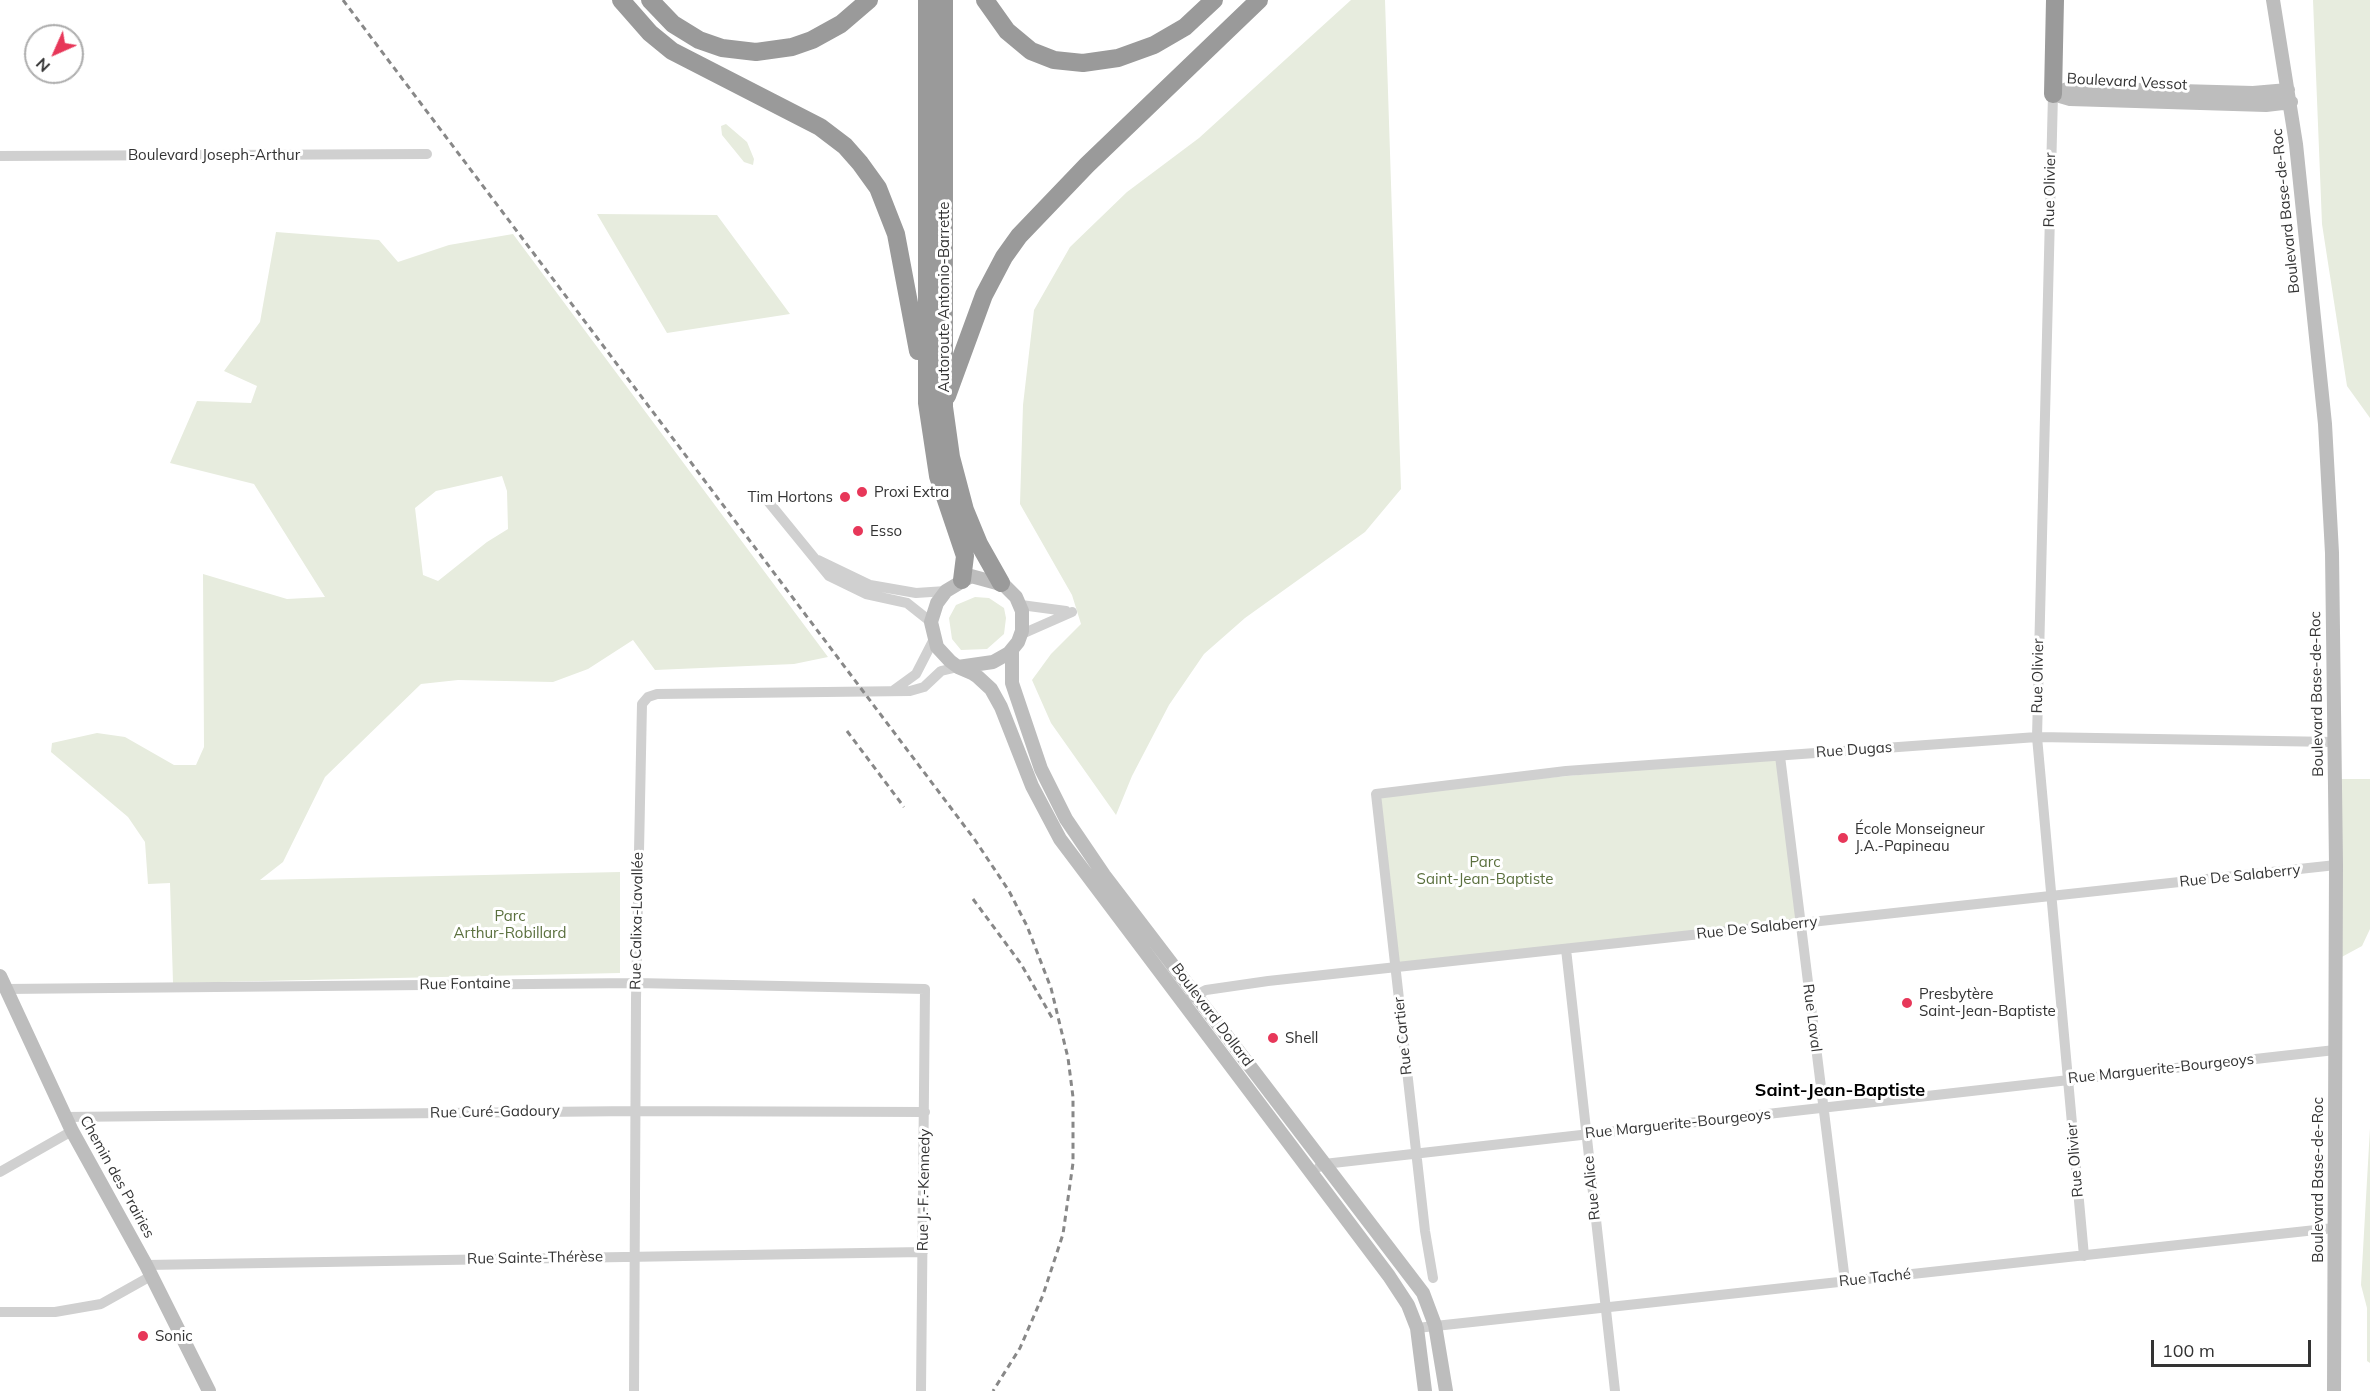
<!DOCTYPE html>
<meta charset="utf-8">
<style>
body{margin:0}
#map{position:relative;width:2370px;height:1391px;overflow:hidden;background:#fff;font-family:Mulish,sans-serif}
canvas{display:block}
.north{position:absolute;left:24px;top:24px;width:60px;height:60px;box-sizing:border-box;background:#fff;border:2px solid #adadad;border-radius:50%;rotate:225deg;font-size:16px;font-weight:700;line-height:24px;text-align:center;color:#333}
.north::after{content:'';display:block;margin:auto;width:21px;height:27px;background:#e73759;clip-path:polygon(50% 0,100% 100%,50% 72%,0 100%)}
.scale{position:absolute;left:2151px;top:1340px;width:160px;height:27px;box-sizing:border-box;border:3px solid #333;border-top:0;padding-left:8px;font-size:18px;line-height:21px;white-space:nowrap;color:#333;-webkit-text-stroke:4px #fff;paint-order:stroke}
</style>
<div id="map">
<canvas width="2370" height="1391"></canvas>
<div class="north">N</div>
<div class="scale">100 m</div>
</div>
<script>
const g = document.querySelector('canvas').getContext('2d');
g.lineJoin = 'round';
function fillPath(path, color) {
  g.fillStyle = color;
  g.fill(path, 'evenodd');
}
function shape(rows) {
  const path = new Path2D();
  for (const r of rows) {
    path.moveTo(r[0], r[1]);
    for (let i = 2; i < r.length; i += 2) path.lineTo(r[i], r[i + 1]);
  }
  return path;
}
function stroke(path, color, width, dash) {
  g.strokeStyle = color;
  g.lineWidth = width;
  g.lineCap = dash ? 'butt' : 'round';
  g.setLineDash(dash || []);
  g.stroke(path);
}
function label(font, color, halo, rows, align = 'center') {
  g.font = font + ' Mulish,sans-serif';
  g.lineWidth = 6;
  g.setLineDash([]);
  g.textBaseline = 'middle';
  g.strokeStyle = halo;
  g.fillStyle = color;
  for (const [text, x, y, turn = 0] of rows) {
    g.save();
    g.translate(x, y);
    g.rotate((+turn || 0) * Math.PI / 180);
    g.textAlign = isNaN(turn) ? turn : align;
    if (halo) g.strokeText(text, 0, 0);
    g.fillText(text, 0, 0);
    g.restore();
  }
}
fillPath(shape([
 [1351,0,1385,0,1401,489,1365,532,1245,618,1204,654,1169,705,1132,776,1116,815,1051,723,1032,680,1051,654,1081,624,1072,595,1020,504,1023,405,1034,310,1070,247,1127,192,1199,138],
 [2313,0,2370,0,2370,418,2347,386,2322,224],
 [726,124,747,142,754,159,753,165,744,162,722,135,721,126],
 [597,214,717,215,790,314,667,333],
 [276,232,379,240,398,262,449,245,513,234,828,657,794,664,655,670,633,640,588,669,553,682,458,680,421,684,325,777,283,862,260,880,620,872,620,973,173,983,170,883,148,884,145,842,128,817,51,752,52,743,97,733,125,737,174,765,196,765,204,747,203,574,287,599,325,597,254,484,170,463,197,401,251,403,257,386,224,371,260,322],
 [502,476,507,491,508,529,487,542,438,581,423,575,415,508,436,491],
 [975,597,989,598,1004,608,1006,618,1004,634,987,649,961,650,952,639,949,618,956,605],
 [1780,756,1801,923,1396,967,1376,794],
 [2339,779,2370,779,2370,929,2362,946,2338,959],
 [2370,1128,2370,1363,2367,1361,2367,1308,2361,1285]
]), '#e7ecde');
stroke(shape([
 [2053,94,2037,737,2084,1256],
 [0,156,427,154],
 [767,500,829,576,866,594,907,603,931,622],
 [818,560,870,585,916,593,946,591],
 [1021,605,1066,611],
 [1022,634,1072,612],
 [894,690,916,674,934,639],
 [1780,756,1845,1281],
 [1566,949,1615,1391],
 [5,989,636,983,925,989,921,1391],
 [1190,998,1206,990,1268,981,2336,865],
 [65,1117,635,1111,925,1112],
 [1319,1167,1324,1164,2335,1050],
 [0,1172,72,1131],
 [146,1265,923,1252],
 [1433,1278,1425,1231,1376,794,1566,771,2037,737,2334,742],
 [0,1312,55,1312,101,1304,151,1276],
 [1417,1328,2334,1228],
 [634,1391,636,999,642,704,648,697,657,694,910,691,924,687,941,671,958,667]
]), '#d0d0d0', 10);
stroke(shape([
 [2273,0,2296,144,2325,424,2332,553,2336,865,2334,1391],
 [2053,94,2070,99,2266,105,2291,102],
 [2053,94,2070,88,2253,93,2288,90],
 [1012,650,1012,683,1041,769,1066,819,1104,875,1423,1293,1435,1325,1446,1391],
 [958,667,993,662,1009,653,1018,642,1022,631,1022,611,1016,597,1004,585,971,576,946,591,937,603,931,622,937,647,950,661,958,667,972,673,978,677,991,689,1001,707,1032,786,1060,839,1389,1276,1408,1305,1417,1328,1425,1391],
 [0,976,72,1131,146,1265,209,1391]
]), '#bdbdbd', 14);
stroke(shape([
 [621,0,650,33,672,51,820,127,845,146,860,163,878,188,896,234,918,351],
 [650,0,673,24,699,40,722,48,756,52,792,47,812,40,841,24,869,0],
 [927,0,927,403,938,476,965,556,962,580],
 [944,0,944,407,951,457,965,510,979,544,1001,583],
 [985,0,1007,31,1031,51,1054,60,1083,63,1118,58,1154,45,1185,27,1214,0],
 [2053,94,2055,0],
 [947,396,984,295,1004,257,1019,236,1087,165,1259,0]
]), '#9a9a9a', 18);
stroke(shape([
 [343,0,975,840,1009,891,1027,926,1051,988,1068,1058,1073,1097,1073,1163,1063,1234,1043,1295,1020,1348,993,1391],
 [847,731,904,807],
 [973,899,1021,964,1054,1021]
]), '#888', 3, [6, 4.5]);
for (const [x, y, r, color] of [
 [862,492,6,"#e73759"],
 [845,497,6,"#e73759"],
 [858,531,6,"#e73759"],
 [1843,838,6,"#e73759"],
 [1907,1003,6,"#e73759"],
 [1273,1038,6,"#e73759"],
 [143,1336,6,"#e73759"]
]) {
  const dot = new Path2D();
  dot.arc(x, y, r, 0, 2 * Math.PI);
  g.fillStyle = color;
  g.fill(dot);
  stroke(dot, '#fff', 2);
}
label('15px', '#333', '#fff', [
 ["Boulevard Vessot",2127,82,3],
 ["Boulevard Joseph-Arthur",214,155],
 ["Rue Olivier",2050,190,-89],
 ["Boulevard Base-de-Roc",2286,211,-96],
 ["Autoroute Antonio-Barrette",944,297,-90],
 ["Rue Olivier",2038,676,-89],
 ["Boulevard Base-de-Roc",2317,694,-91],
 ["Rue Dugas",1854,750,-4],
 ["Rue De Salaberry",2240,876,-6],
 ["Rue Calixa-Lavallée",637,921,-89],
 ["Rue De Salaberry",1757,928,-6],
 ["Rue Fontaine",465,984,-1],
 ["Boulevard Dollard",1212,1015,53],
 ["Rue Laval",1812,1018,83],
 ["Rue Cartier",1403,1036,-96],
 ["Rue Marguerite-Bourgeoys",2161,1069,-6],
 ["Rue Curé-Gadoury",495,1112,-1],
 ["Rue Marguerite-Bourgeoys",1678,1124,-6],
 ["Rue Olivier",2075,1160,-95],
 ["Chemin des Prairies",117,1177,61],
 ["Boulevard Base-de-Roc",2318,1180,-90],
 ["Rue Alice",1592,1188,-96],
 ["Rue J.-F.-Kennedy",924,1190,-89],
 ["Rue Sainte-Thérèse",535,1258,-1],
 ["Rue Taché",1875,1278,-6]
]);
label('15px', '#333', '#fff', [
 ["Proxi Extra",874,492],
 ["Tim Hortons",833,497,"right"],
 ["Esso",870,531],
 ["École Monseigneur",1855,829],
 ["J.A.-Papineau",1855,846],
 ["Presbytère",1919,994],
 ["Saint-Jean-Baptiste",1919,1011],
 ["Shell",1285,1038],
 ["Sonic",155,1336]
], 'left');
label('15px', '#5b703e', '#fff', [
 ["Parc",1485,862],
 ["Saint-Jean-Baptiste",1485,879],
 ["Parc",510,916],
 ["Arthur-Robillard",510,933]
]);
label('bold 18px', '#000', '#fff', [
 ["Saint-Jean-Baptiste",1840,1091]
]);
</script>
